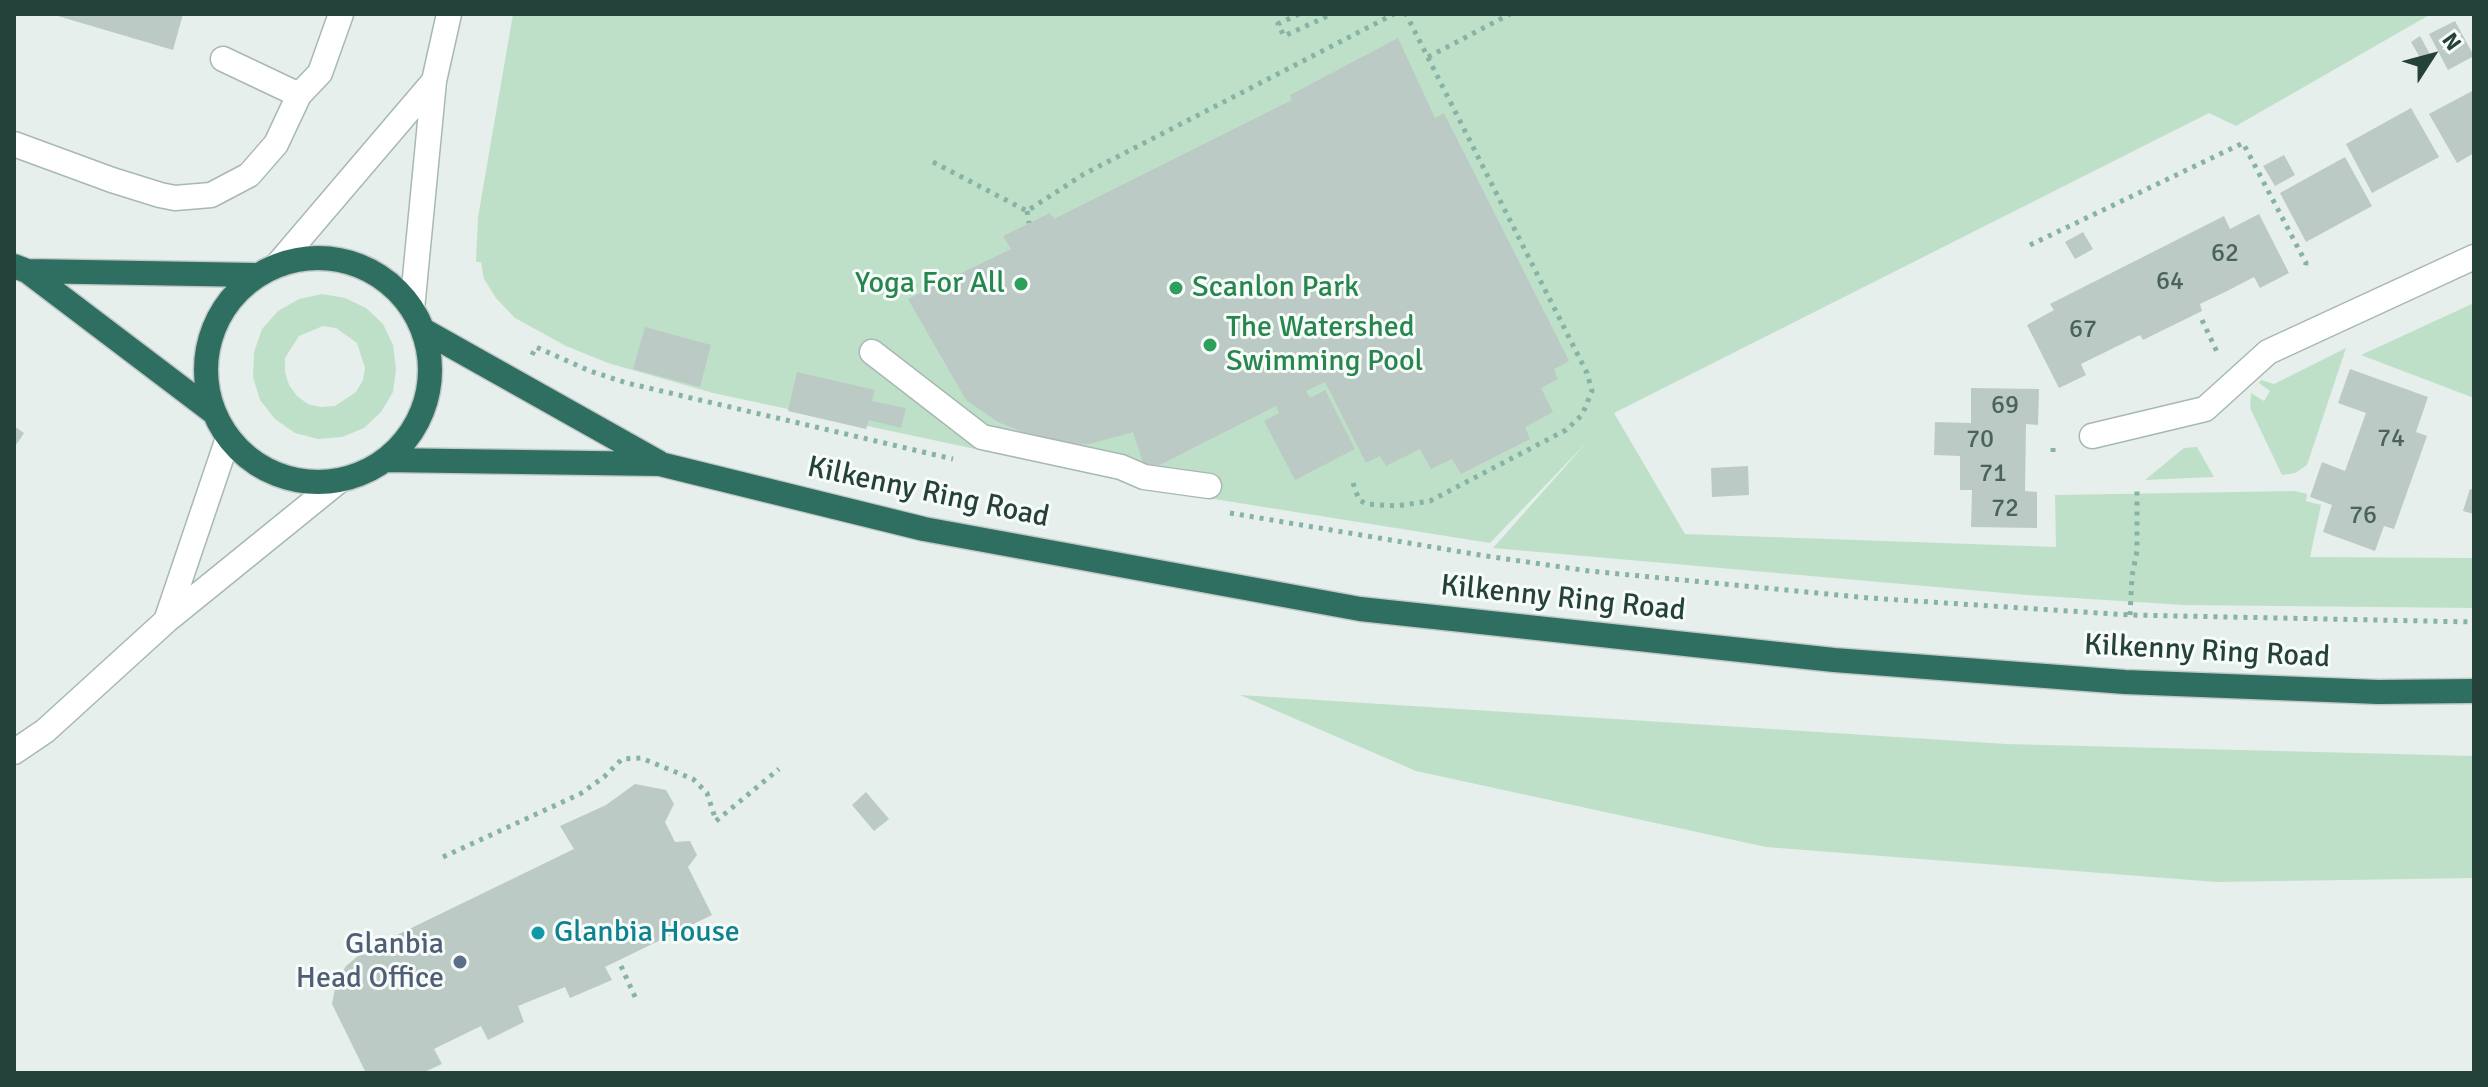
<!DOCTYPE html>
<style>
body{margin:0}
#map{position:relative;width:2488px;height:1087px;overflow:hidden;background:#e6efeb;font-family:Signika,sans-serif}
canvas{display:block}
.frame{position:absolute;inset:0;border:16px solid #24423a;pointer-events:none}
.north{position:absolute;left:2392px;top:16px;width:80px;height:80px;-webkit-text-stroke:6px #f7fbf9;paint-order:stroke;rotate:54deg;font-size:22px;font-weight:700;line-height:32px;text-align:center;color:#24423a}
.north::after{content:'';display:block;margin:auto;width:28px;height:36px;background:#24423a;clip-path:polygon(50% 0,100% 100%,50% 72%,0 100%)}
</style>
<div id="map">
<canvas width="2488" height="1087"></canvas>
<div class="frame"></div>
<div class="north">N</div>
</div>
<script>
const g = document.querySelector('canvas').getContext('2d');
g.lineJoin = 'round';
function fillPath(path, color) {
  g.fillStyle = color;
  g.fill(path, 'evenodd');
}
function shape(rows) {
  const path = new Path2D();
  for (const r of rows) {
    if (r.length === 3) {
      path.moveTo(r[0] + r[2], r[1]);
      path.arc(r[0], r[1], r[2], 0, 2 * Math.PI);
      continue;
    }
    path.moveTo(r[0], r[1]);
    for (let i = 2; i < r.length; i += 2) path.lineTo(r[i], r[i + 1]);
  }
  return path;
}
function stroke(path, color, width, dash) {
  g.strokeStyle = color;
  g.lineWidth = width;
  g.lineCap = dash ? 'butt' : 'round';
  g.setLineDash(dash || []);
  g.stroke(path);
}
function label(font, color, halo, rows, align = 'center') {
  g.font = font + ' Signika,sans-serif';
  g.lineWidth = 6;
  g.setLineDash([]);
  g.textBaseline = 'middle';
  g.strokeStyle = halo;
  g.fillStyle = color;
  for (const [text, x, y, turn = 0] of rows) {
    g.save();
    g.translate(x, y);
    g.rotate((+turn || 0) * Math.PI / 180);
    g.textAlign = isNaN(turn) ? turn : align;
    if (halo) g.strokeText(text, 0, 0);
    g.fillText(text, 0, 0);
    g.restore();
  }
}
fillPath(shape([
 [513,14,2431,14,2236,126,2209,113,1614,413,1685,534,2056,547,2055,495,2295,491,2307,494,2306,501,2321,505,2310,557,2474,558,2474,608,2184,605,2027,595,1493,548,1587,442,1490,543,1195,496,713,393,608,363,566,346,515,318,496,298,484,279,481,262,476,262,478,217],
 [322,294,345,298,366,308,383,324,393,345,396,369,393,392,381,412,364,428,342,437,318,439,295,433,275,419,260,400,253,377,254,352,262,329,278,311,299,299],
 [323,326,336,328,357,343,365,368,363,380,356,392,335,406,321,407,308,404,297,396,289,385,285,372,285,358,299,336],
 [2474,303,2474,398,2361,355],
 [2346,348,2307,465,2295,473,2282,475,2250,408,2251,393,2264,401,2270,391,2259,383,2261,380,2274,384],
 [2197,447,2214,477,2145,480,2184,448],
 [1240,695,2006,744,2474,756,2474,878,2217,882,1766,847,1416,771]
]), '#bfe0c8');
fillPath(shape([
 [51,14,183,14,173,50],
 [2455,21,2474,56,2448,70,2429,34],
 [2420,36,2431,56,2422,61,2411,42],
 [1398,38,1435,118,1444,113,1569,361,1554,369,1558,379,1541,388,1553,412,1525,427,1530,439,1461,474,1452,459,1431,469,1420,449,1386,466,1380,456,1366,463,1325,382,1306,391,1310,398,1325,390,1355,449,1295,480,1264,421,1279,413,1276,406,1146,472,1133,432,1090,444,1061,443,1033,436,998,422,966,400,908,299,1011,249,1003,236,1050,213,1054,219,1292,100,1290,95],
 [2474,90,2474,153,2457,163,2429,114],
 [2411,108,2439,157,2372,193,2346,144],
 [2284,155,2295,175,2275,186,2263,166],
 [2345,157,2372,206,2306,242,2280,193],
 [2259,214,2289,273,2260,288,2254,277,2227,291,2200,304,2202,311,2143,340,2140,335,2081,364,2086,375,2059,388,2027,325,2054,310,2050,304,2224,216,2230,229],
 [2083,232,2093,249,2075,259,2065,242],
 [645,327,711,345,700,387,633,369],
 [2350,369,2428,397,2416,432,2427,436,2394,529,2384,526,2375,551,2323,532,2332,505,2310,497,2322,462,2345,471,2366,413,2338,403],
 [797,372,875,390,872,401,906,408,901,428,869,420,866,429,788,411],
 [1971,388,2039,389,2038,425,2026,424,2025,491,2037,492,2037,528,1971,527,1972,490,1960,490,1960,456,1934,455,1935,422,1971,423],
 [14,426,24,433,14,448],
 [1748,466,1749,495,1712,497,1711,468],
 [2470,489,2474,490,2474,514,2463,511],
 [635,784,666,790,674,804,665,822,675,842,690,841,697,855,688,867,712,915,605,967,612,980,570,998,565,987,518,1006,524,1022,488,1040,481,1026,434,1049,442,1064,422,1073,366,1073,332,1004,336,983,346,966,364,951,574,849,560,826,606,805],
 [866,792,889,819,874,831,852,805]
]), '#bbcac4');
const minor = shape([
 [223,59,299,95],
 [14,144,112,180,160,195,175,198,211,195,249,175,276,144,299,95,320,73,341,14],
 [278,264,434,81],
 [412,309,434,81,449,14],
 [872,352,982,437,1121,467,1144,477,1209,486],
 [2092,436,2205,409,2268,352,2474,257],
 [166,621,228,438],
 [14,752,45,731,166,621,340,480]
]);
const highway = shape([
 [318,370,112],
 [14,266,27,271,213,412],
 [27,271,256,275],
 [423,330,658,462],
 [385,460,660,464,924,529,1360,609,1834,660,2125,682,2378,692,2474,691]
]);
stroke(minor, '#a8b8b2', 27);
stroke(highway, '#c2cac8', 27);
stroke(shape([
 [1299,14,1278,24,1284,36,1332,14],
 [1428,57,1510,14],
 [933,162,1027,211,1084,174,1394,14],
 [1027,211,1029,223],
 [2030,245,2243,143,2306,263,2305,271],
 [2202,320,2217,352],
 [532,355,536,347,590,371,627,383,953,459],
 [2053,448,2053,456],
 [1353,483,1359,500,1367,504,1396,506,1430,501,1566,430,1582,415,1592,391,1587,373,1406,14],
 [1230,513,1486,556,1589,571,1869,598,2130,615,2474,622],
 [2130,615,2132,576,2137,551,2137,487],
 [443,857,580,794,604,777,622,759,641,758,693,779,707,793,716,821,779,769],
 [621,966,636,999]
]), '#86b3a5', 5, [4, 6]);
stroke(minor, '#fff', 24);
stroke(highway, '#2f6f62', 24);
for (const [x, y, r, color] of [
 [1021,284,8,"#2e9e5b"],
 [1176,288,8,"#2e9e5b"],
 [1210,345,8,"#2e9e5b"],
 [538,933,8,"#0f9aa8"],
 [460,962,8,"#5c6f8a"]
]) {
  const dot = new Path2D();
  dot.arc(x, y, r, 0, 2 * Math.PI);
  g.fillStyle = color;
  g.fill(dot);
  stroke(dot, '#f7fbf9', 3);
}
label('26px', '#4a645c', null, [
 ["62",2225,254],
 ["64",2170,282],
 ["67",2083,330],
 ["69",2005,406],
 ["74",2391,439],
 ["70",1980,440],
 ["71",1993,474],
 ["72",2005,509],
 ["76",2363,516]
]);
label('30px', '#27864d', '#f7fbf9', [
 ["Yoga For All",1005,284,"right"],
 ["Scanlon Park",1192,288],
 ["The Watershed",1226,328],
 ["Swimming Pool",1226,362]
], 'left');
label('30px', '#24423a', '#f7fbf9', [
 ["Kilkenny Ring Road",928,493,12],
 ["Kilkenny Ring Road",1563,599,6],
 ["Kilkenny Ring Road",2207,652,3]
]);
label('30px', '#0d838f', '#f7fbf9', [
 ["Glanbia House",554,933]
], 'left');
label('30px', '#4e5e75', '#f7fbf9', [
 ["Glanbia",444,945],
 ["Head Office",444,979]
], 'right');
</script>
